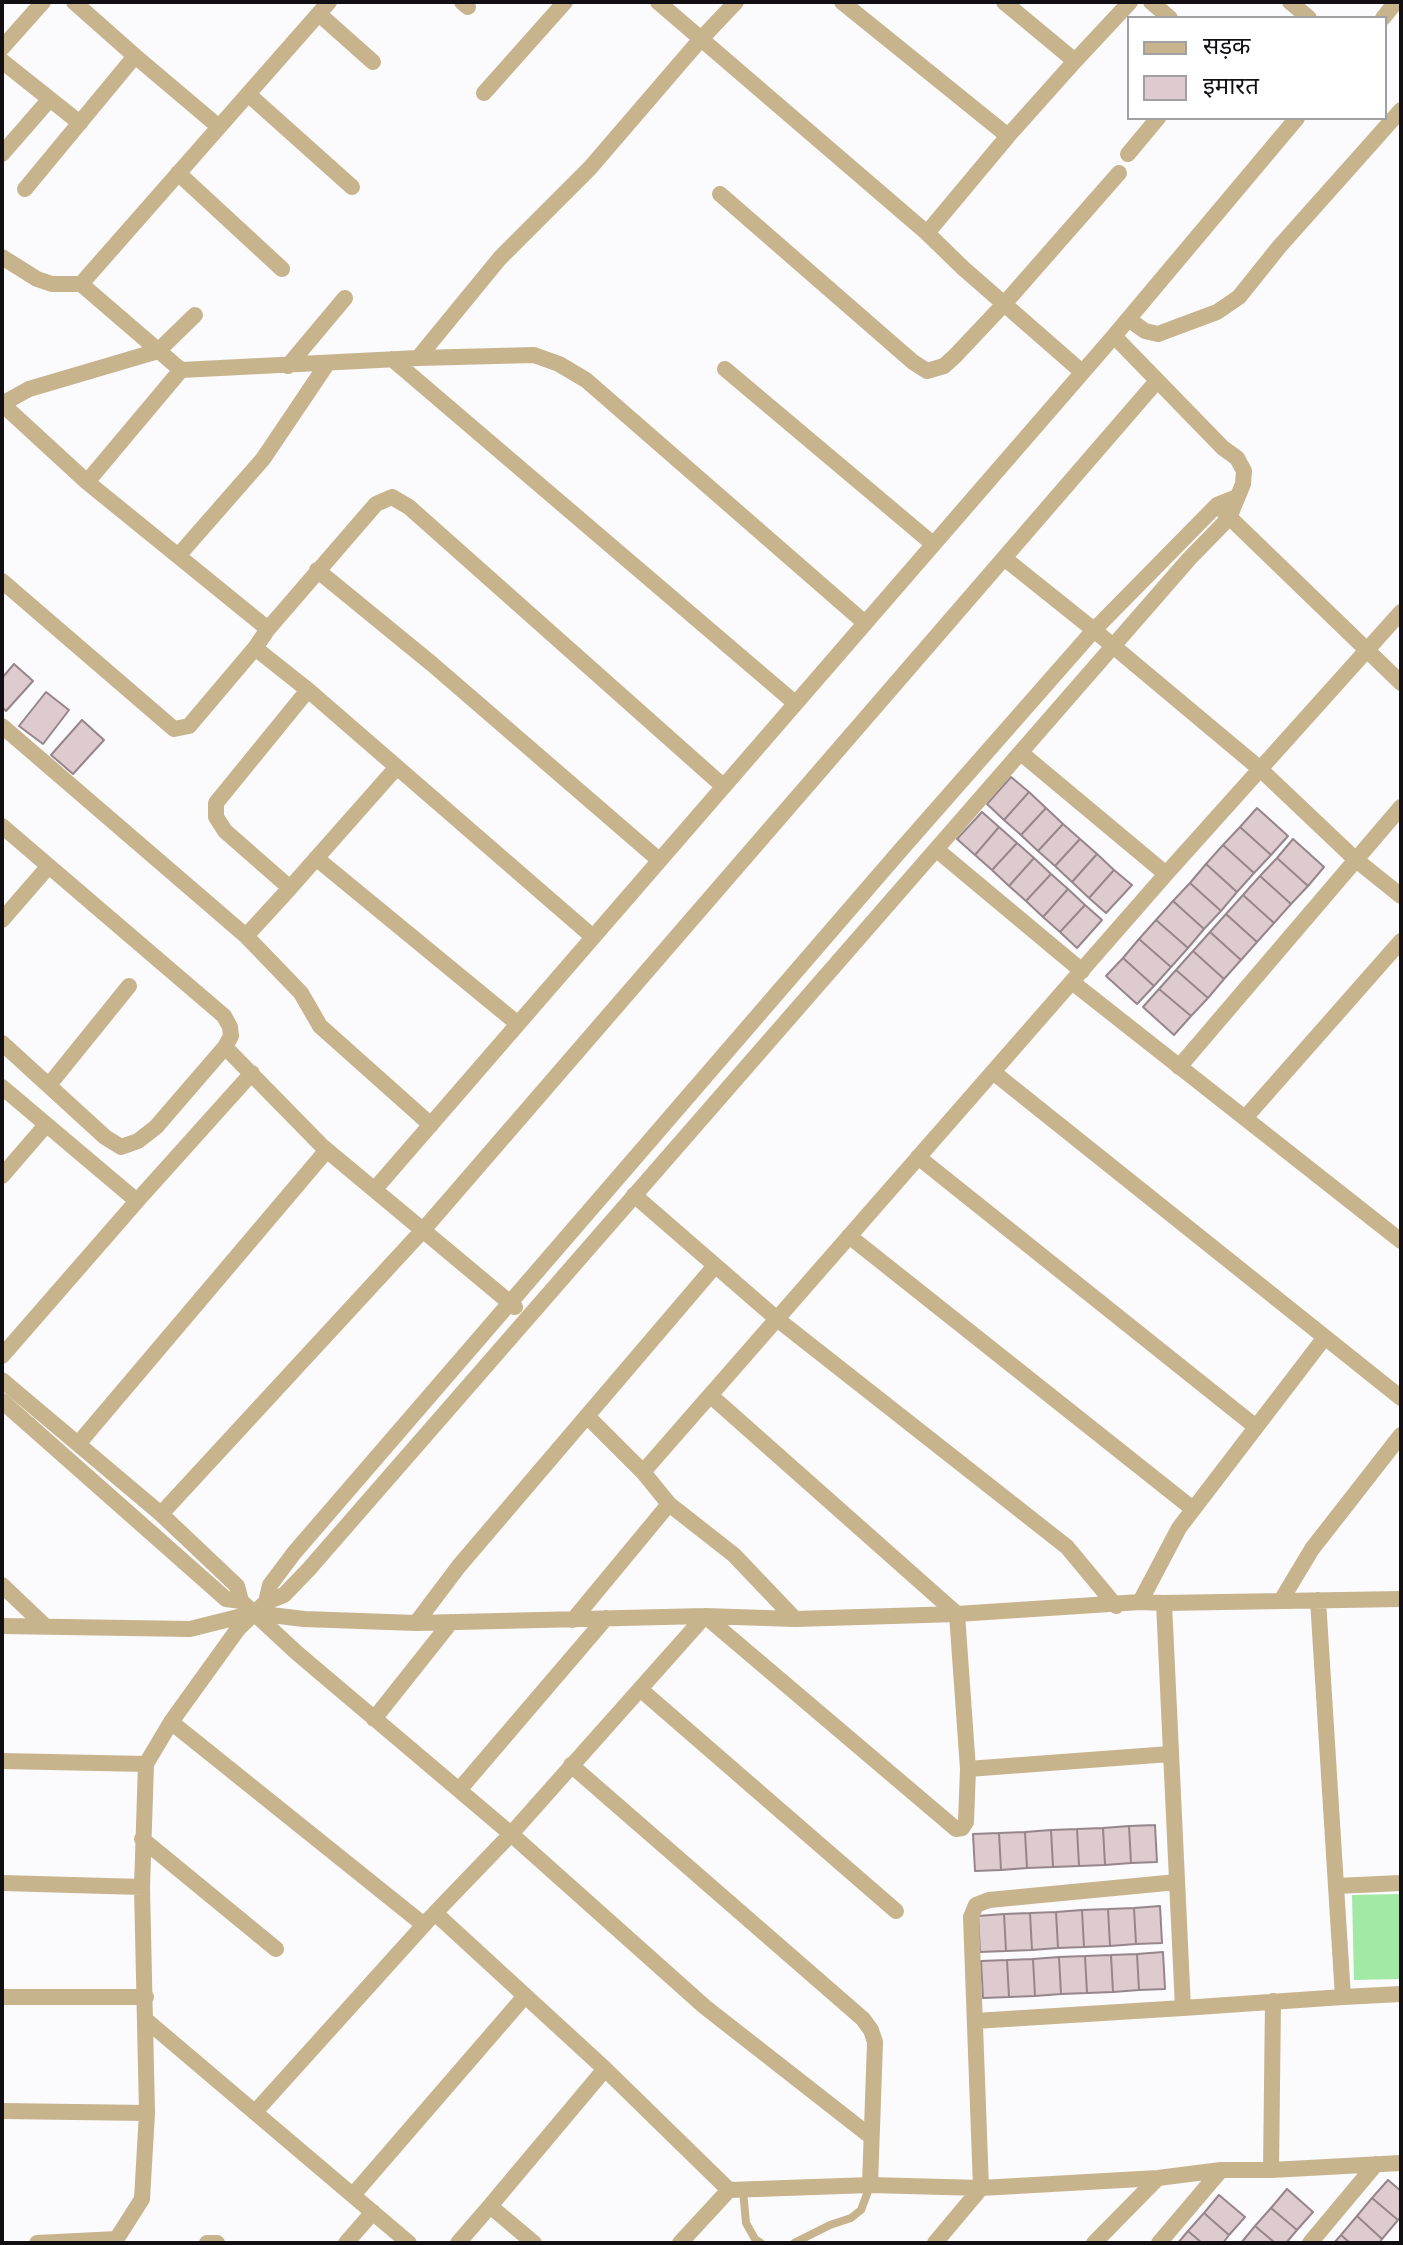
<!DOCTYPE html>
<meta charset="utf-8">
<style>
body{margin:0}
#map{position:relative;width:1403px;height:2245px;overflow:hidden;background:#fbfafd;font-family:"Fira Sans","Noto Sans Devanagari",sans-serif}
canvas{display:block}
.frame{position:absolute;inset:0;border:4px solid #110f14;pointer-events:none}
.legend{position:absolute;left:1127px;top:16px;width:260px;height:104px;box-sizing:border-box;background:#fff;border:2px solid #a09fa1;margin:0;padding:10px 14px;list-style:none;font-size:24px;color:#110f14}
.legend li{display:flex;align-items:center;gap:16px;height:40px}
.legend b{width:40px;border:2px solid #a09fa1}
</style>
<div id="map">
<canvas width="1403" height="2245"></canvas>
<div class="frame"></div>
<ul class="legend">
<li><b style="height:10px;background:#c7b38c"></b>सड़क</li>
<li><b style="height:22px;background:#ddcbd0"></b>इमारत</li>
</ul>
</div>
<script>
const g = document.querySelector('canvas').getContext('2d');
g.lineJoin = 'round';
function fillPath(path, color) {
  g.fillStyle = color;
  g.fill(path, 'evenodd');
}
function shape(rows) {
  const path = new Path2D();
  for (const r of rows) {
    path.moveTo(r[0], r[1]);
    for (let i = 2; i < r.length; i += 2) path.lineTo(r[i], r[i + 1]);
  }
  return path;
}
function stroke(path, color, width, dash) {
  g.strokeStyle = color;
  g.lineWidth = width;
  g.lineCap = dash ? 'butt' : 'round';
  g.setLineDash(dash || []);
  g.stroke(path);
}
fillPath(shape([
 [1401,1894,1401,1979,1354,1980,1352,1895]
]), '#a1e9a5');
const building = shape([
 [14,664,33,681,6,711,2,707,2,678,14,664],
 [46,692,69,710,43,744,19,726,46,692],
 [82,720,104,740,73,774,51,755,82,720],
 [1011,777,1029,792,1004,820,987,804,1011,777],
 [1029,792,1046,808,1021,835,1004,820,1029,792],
 [1046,808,1063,824,1038,851,1021,835,1046,808],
 [1257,808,1288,836,1271,855,1240,827,1257,808],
 [982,812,999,827,975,855,957,839,982,812],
 [1063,824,1080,839,1055,866,1038,851,1063,824],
 [999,827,1017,843,992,870,975,855,999,827],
 [1240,827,1271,855,1254,873,1223,845,1240,827],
 [1080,839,1097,854,1072,882,1055,866,1080,839],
 [1293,839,1324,867,1308,886,1277,858,1293,839],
 [1017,843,1034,858,1009,886,992,870,1017,843],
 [1223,845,1254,873,1237,892,1206,864,1223,845],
 [1097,854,1114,870,1089,898,1072,882,1097,854],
 [1034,858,1051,874,1026,901,1009,886,1034,858],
 [1277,858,1308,886,1291,904,1260,876,1277,858],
 [1206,864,1237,892,1221,911,1190,883,1206,864],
 [1114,870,1132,885,1106,913,1089,898,1114,870],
 [1051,874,1068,889,1043,917,1026,901,1051,874],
 [1260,876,1291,904,1274,923,1243,895,1260,876],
 [1190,883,1221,911,1204,929,1173,901,1190,883],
 [1068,889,1085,905,1060,932,1043,917,1068,889],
 [1243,895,1274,923,1257,942,1226,914,1243,895],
 [1173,901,1204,929,1188,948,1156,920,1173,901],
 [1085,905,1102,920,1077,948,1060,932,1085,905],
 [1226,914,1257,942,1241,960,1210,932,1226,914],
 [1156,920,1188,948,1171,967,1139,939,1156,920],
 [1210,932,1241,960,1224,979,1193,951,1210,932],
 [1139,939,1171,967,1154,986,1123,958,1139,939],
 [1193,951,1224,979,1208,998,1176,970,1193,951],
 [1123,958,1154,986,1137,1004,1106,976,1123,958],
 [1176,970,1208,998,1191,1016,1159,989,1176,970],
 [1159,989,1191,1016,1174,1035,1143,1007,1159,989],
 [1155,1825,1157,1862,1131,1863,1129,1826,1155,1825],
 [1129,1826,1131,1863,1105,1865,1103,1828,1129,1826],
 [1103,1828,1105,1865,1079,1866,1077,1829,1103,1828],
 [1077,1829,1079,1866,1053,1867,1051,1830,1077,1829],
 [1051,1830,1053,1867,1027,1868,1025,1832,1051,1830],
 [1025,1832,1027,1868,1001,1870,999,1833,1025,1832],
 [999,1833,1001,1870,975,1871,973,1834,999,1833],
 [1160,1906,1162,1943,1136,1944,1134,1908,1160,1906],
 [1134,1908,1136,1944,1110,1946,1108,1909,1134,1908],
 [1108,1909,1110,1946,1084,1947,1082,1910,1108,1909],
 [1082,1910,1084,1947,1058,1948,1056,1912,1082,1910],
 [1056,1912,1058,1948,1032,1950,1030,1913,1056,1912],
 [1030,1913,1032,1950,1006,1951,1004,1914,1030,1913],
 [1004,1914,1006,1951,980,1952,978,1916,1004,1914],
 [1163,1952,1165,1989,1139,1990,1137,1954,1163,1952],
 [1137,1954,1139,1990,1113,1992,1111,1955,1137,1954],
 [1111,1955,1113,1992,1087,1993,1085,1956,1111,1955],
 [1085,1956,1087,1993,1061,1994,1059,1957,1085,1956],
 [1059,1957,1061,1994,1035,1996,1033,1959,1059,1957],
 [1033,1959,1035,1996,1009,1997,1007,1960,1033,1959],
 [1007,1960,1009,1997,983,1998,981,1961,1007,1960],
 [1388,2180,1401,2191,1401,2217,1398,2220,1372,2198,1388,2180],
 [1287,2189,1313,2212,1297,2230,1271,2208,1287,2189],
 [1219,2195,1245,2217,1229,2235,1204,2213,1219,2195],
 [1372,2198,1398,2220,1382,2239,1357,2216,1372,2198],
 [1271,2208,1297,2230,1286,2243,1275,2243,1255,2226,1271,2208],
 [1204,2213,1229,2235,1223,2243,1202,2243,1188,2231,1204,2213],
 [1357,2216,1382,2239,1379,2243,1350,2243,1341,2235,1357,2216],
 [1255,2226,1275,2243,1241,2243,1255,2226],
 [1188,2231,1202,2243,1178,2243,1188,2231],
 [1341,2235,1350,2243,1334,2243,1341,2235]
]);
fillPath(building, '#ddcbd0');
stroke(building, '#96858a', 2);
stroke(shape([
 [743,2190,746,2223,755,2239,761,2243],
 [794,2243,830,2225,851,2218,861,2210,870,2186]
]), '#c7b38c', 8);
stroke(shape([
 [74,2,135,56],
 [329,2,81,284,181,370,87,482,268,629,255,648,308,690,593,937],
 [462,2,468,7],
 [658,2,927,233,963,268,1082,372],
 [842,2,1008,136],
 [1151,2,1170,18],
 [1290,2,1309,18],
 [319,14,373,62],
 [1383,18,1396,2],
 [2,48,43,2],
 [2,61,80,123],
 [1075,61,1130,2],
 [484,93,565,2],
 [248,94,352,187],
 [2,154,49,100],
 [1128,154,1158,118],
 [178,173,282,269],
 [25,189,135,56,219,127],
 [720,194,913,362,927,371,944,366,955,356,1005,303,1119,173],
 [927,233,1008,136,1075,61,1004,2],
 [2,257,37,279,52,284,81,284],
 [1128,319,1145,331,1158,334,1217,312,1239,297,1279,247,1401,110],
 [418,358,534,355,559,364,586,380,865,623],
 [392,359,795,703],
 [288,366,345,298],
 [725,369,933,544],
 [181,370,418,358,500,258,590,168,700,40,736,2],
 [2,404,29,389,158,351,195,315],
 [2,404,87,482],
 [1224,512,1401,683],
 [178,556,263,459,327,364],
 [1004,558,1094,630,1259,768,1355,859,1401,896],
 [317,570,432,664,659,860],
 [2,581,174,729,189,726,255,648],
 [268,629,376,504,392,497,409,507,723,786],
 [308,690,216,803,216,817,225,831,290,888,397,767],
 [2,726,246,936],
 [1021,753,1166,874],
 [2,826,224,1016,230,1027,231,1036,225,1047],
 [937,850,1082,971],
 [316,858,518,1024],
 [290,888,246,936,301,993,320,1026,431,1125],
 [2,920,48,867],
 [1072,982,1401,1241],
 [2,1043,105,1137,121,1147,138,1141,156,1127,225,1047,323,1147,515,1307],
 [1179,1067,1401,807],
 [993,1072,1401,1398],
 [49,1085,129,986],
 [2,1087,137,1201,252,1073],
 [1245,1118,1401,941],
 [918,1157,1256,1427],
 [2,1176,46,1125],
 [375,1189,1114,336],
 [634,1195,777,1319,1067,1547,1116,1606],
 [849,1236,1193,1509],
 [2,1356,137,1201],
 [2,1380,161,1514,237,1586,241,1601,297,1653,511,1834,705,2007,870,2136],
 [711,1396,957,1614,968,1769,1170,1754],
 [2,1401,226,1599,241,1601],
 [587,1416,643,1472],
 [78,1444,327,1150],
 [669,1504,734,1555,795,1619],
 [161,1514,424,1229,1157,381],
 [2,1585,44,1625],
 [1282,1599,1312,1549,1401,1435],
 [1318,1600,1336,1886],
 [266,1602,270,1585,294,1553,899,852,1094,630,1217,505,1237,497],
 [1140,1602,1179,1528,1325,1337],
 [573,1620,669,1504,643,1472,1166,874,1401,612],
 [416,1623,459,1566,714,1267],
 [2,1626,190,1629,254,1613,304,1619,416,1623,705,1616,795,1619,957,1614,1140,1602,1164,1603],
 [640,1689,896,1911],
 [374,1719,451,1622],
 [171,1722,424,1925],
 [2,1761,146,1764],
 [571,1765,863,2019,871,2030,875,2042,870,2185],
 [459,1790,606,1618],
 [142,1839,276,1949],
 [2,1883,142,1887],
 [1401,1883,1336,1886,1343,1997,1401,1994],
 [2,1997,146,1997],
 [1343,1997,1183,2008,1164,1603,1401,1599],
 [146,2020,409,2243],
 [975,2021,1183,2008],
 [605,2069,435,1913,511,1834,705,1616,956,1829,962,1828,966,1822,968,1769],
 [2,2111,147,2113],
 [256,2111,431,1917],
 [1271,2170,1273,2001],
 [353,2195,525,1996],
 [37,2243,117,2239],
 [114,2243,142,2199,147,2113,142,1887,146,1764,171,1722,238,1629,266,1602,284,1595,309,1569,1189,559,1229,518,1243,484,1244,471,1237,458,1223,448,1114,336,1297,118],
 [207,2243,217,2243],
 [346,2243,373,2212],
 [458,2243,490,2206],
 [534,2243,490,2206,605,2069,729,2190],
 [680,2243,729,2190,870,2185,981,2188,1158,2178,1221,2170,1271,2170,1401,2163],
 [935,2243,981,2188,971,1917,976,1905,989,1900,1177,1882],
 [1094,2243,1158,2178],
 [1159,2243,1221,2170],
 [1310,2243,1376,2164]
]), '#c7b38c', 16);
</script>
